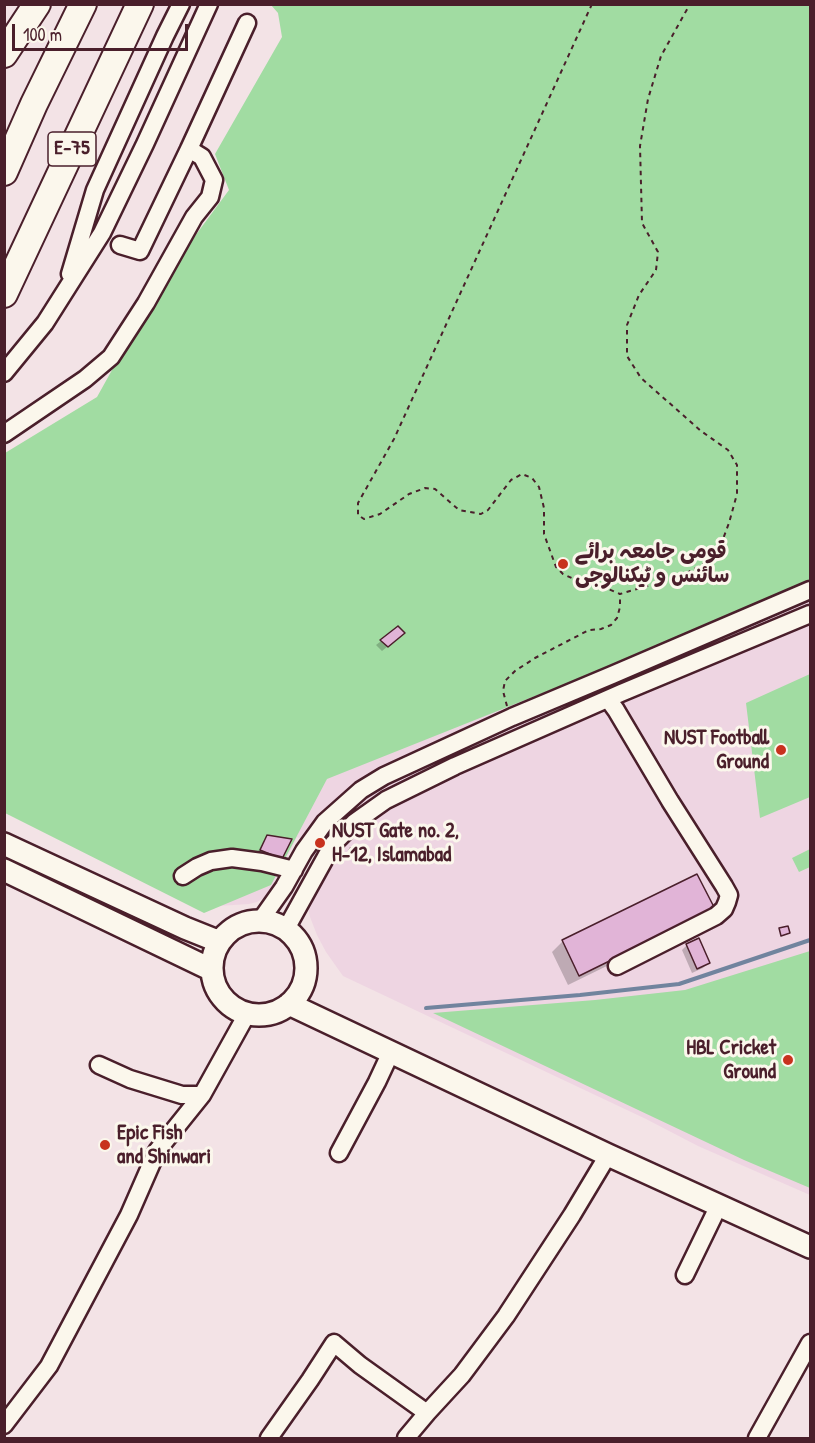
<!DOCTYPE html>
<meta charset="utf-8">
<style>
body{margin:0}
#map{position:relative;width:815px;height:1443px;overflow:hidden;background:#f3e3e6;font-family:"Patrick Hand",sans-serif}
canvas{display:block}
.frame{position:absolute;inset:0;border:6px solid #4a1f2b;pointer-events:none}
.scale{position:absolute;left:12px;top:24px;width:176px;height:27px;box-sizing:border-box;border:3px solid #4a1f2b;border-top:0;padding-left:8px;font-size:18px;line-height:21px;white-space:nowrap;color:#4a1f2b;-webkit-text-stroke:4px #fbf7ec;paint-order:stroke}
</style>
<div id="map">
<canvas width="815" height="1443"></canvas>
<div class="frame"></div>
<div class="scale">100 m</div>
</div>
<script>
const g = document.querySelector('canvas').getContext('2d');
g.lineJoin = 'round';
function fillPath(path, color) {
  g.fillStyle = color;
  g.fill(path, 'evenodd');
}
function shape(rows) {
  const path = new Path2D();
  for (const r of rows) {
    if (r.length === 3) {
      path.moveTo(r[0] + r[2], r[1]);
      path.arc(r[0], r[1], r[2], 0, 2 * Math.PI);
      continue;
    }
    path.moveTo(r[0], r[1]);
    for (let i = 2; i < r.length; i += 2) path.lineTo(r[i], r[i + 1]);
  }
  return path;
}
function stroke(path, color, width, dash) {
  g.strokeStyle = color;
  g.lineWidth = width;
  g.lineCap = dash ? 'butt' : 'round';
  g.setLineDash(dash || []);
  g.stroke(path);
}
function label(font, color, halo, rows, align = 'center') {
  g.font = font + ' "Patrick Hand","Playpen Sans Arabic",sans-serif';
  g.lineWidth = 6;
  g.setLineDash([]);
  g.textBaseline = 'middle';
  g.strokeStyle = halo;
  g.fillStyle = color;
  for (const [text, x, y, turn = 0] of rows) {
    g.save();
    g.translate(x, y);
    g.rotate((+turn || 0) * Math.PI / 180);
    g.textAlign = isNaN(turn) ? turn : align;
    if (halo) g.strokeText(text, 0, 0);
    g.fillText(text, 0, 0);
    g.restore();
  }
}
fillPath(shape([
 [810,5,810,1195,698,1146,646,1119,343,976,326,952,317,935,310,917,307,901,333,855,297,837,270,891,264,898,257,902,249,904,218,906]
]), '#eed5e2');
fillPath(shape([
 [271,5,810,5,810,582,643,653,327,779,271,885,204,913,5,813,5,453,97,397,161,282,229,190,215,154,282,37,278,13],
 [810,674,810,797,760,818,746,703],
 [810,849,810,867,799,872,792,858],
 [810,951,810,1188,744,1160,433,1013,595,1000,685,990]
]), '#a1dca2');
fillPath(shape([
 [398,628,398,638,382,651,376,645],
 [268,837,289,841,276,863,256,855,263,842],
 [697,876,703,919,568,985,552,952,562,942],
 [687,945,708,963,703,968,692,973,682,950]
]), '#0003');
stroke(shape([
 [426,1008,580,995,679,984,810,940]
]), '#71849e', 4);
const building = shape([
 [398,626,405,633,388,647,380,640,398,626],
 [267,835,292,839,282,859,260,850,267,835],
 [697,874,715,909,579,976,562,940,697,874],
 [788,926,790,933,781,936,779,928,788,926],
 [699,938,710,963,697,969,686,944,699,938]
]);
fillPath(building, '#e1b4d7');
stroke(building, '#4a1f2b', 1.5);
const minor = shape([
 [189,149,247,23],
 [70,274,95,190,165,36,181,4],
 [4,373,45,323,102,233,145,144,209,4],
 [4,434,85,379,111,357,146,303,194,217,210,197,214,180,202,157,189,149,140,251,120,245],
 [608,699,616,710,670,801,724,886,729,895,727,902,724,909,716,916,617,966],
 [183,876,197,867,211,861,232,858,262,862,294,870],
 [260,921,284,887,304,851,325,822,361,790,384,776,512,717,612,675,810,590],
 [286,929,333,844,355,822,386,800,455,766,621,693,810,614],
 [99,1065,130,1079,182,1095,202,1095],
 [339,1153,377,1082,391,1052],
 [685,1275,719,1205],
 [4,1425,49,1366,129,1215,157,1151,202,1095,247,1014],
 [269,1438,310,1380,334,1343,360,1365,427,1413],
 [406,1438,427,1413,462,1375,506,1316,572,1215,608,1155],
 [757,1438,810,1343]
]);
const major = shape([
 [4,844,185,928,220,942],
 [4,870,212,970],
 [259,968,47],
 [289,1004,608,1155,810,1247]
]);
const highway = shape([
 [4,54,37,4],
 [4,172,34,104,83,4],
 [4,294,140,4]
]);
stroke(minor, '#4a1f2b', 21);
stroke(major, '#4a1f2b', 26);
stroke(highway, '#4a1f2b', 30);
stroke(shape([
 [592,4,394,439,358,503,358,515,364,519,380,514,409,494,425,488,435,489,459,510,481,514,488,510,511,480,522,474,532,478,539,487,544,508,544,534,556,567,563,574,576,580,590,581,620,594,681,576,707,562,720,547,729,523,737,494,737,465,728,450,701,431,641,378,627,356,627,325,639,295,656,270,658,252,642,223,640,146,648,99,661,56,690,4],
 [507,706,503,691,505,681,515,671,535,658,589,630,601,629,611,625,617,618,620,607,620,594],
 [343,856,345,857,352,846]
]), '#4a1f2b', 2, [4.5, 4.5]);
stroke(minor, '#fbf7ec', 16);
stroke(major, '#fbf7ec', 21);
stroke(highway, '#fbf7ec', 26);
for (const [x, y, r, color] of [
 [563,564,6,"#c8321e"],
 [781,750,6,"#c8321e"],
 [320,843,6,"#c8321e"],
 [788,1060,6,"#c8321e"],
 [105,1145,6,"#c8321e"]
]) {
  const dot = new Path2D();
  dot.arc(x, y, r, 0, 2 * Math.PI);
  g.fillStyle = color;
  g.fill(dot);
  stroke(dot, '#fbf7ec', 2);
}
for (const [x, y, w] of [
 [72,149,48]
]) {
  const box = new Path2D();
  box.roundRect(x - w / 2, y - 17, w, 34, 4.5);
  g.fillStyle = '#fbf7ec';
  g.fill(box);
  stroke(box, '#4a1f2b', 1.5);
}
label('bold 20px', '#4a1f2b', null, [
 ["E-75",72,149]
]);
label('bold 21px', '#4a1f2b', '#fbf7ec', [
 ["قومی جامعہ برائے",575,552],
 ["سائنس و ٹیکنالوجی",575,576],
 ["NUST Football",769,738,"right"],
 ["Ground",769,762,"right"],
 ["NUST Gate no. 2,",332,831],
 ["H-12, Islamabad",332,855],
 ["HBL Cricket",776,1048,"right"],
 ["Ground",776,1072,"right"],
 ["Epic Fish",117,1133],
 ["and Shinwari",117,1157]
], 'left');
</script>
